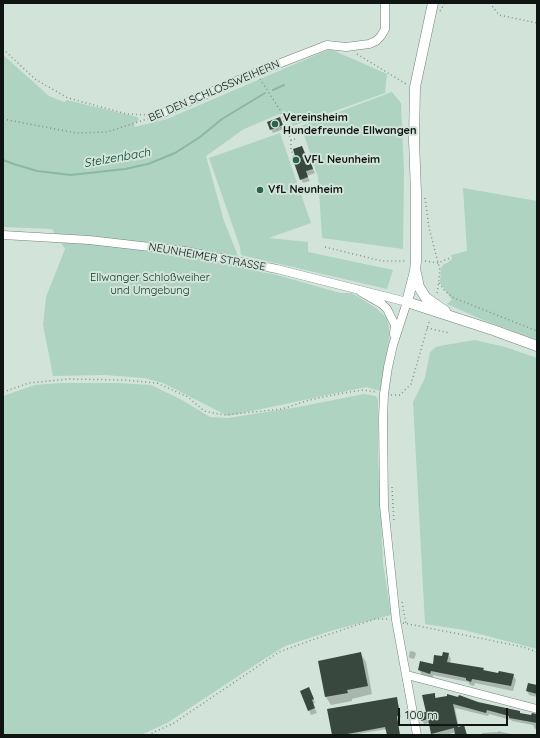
<!DOCTYPE html>
<meta charset="utf-8">
<style>
body{margin:0}
#map{position:relative;width:540px;height:738px;overflow:hidden;background:#d2e4da;font-family:Quicksand,sans-serif}
canvas{display:block}
.frame{position:absolute;inset:0;border:4px solid #0f1512;pointer-events:none}
.scale{position:absolute;left:398px;top:708px;width:110px;height:18px;box-sizing:border-box;border:2px solid #0f1512;border-top:0;padding-left:5px;font-size:12px;line-height:14px;white-space:nowrap;color:#0f1512;-webkit-text-stroke:3px #d2e4da;paint-order:stroke}
</style>
<div id="map">
<canvas width="540" height="738"></canvas>
<div class="frame"></div>
<div class="scale">100 m</div>
</div>
<script>
const g = document.querySelector('canvas').getContext('2d');
g.lineJoin = 'round';
function fillPath(path, color) {
  g.fillStyle = color;
  g.fill(path, 'evenodd');
}
function shape(rows) {
  const path = new Path2D();
  for (const r of rows) {
    path.moveTo(r[0], r[1]);
    for (let i = 2; i < r.length; i += 2) path.lineTo(r[i], r[i + 1]);
  }
  return path;
}
function stroke(path, color, width, dash) {
  g.strokeStyle = color;
  g.lineWidth = width;
  g.lineCap = dash ? 'butt' : 'round';
  g.setLineDash(dash || []);
  g.stroke(path);
}
function label(font, color, halo, rows, align = 'center') {
  g.font = font + ' Quicksand,sans-serif';
  g.lineWidth = 4;
  g.setLineDash([]);
  g.textBaseline = 'middle';
  g.strokeStyle = halo;
  g.fillStyle = color;
  for (const [text, x, y, turn = 0] of rows) {
    g.save();
    g.translate(x, y);
    g.rotate((+turn || 0) * Math.PI / 180);
    g.textAlign = isNaN(turn) ? turn : align;
    if (halo) g.strokeText(text, 0, 0);
    g.fillText(text, 0, 0);
    g.restore();
  }
}
fillPath(shape([
 [330,49,387,74,385,93,293,126,284,112,244,129,206,156,224,221,243,268,277,275,340,293,352,293,376,308,387,318,390,334,380,391,366,387,228,416,163,383,144,378,104,375,53,376,43,325,46,297,65,249,52,229,3,227,3,55,49,96,64,102,67,100,137,117,139,119,137,122,134,123,135,127,167,119],
 [392,92,401,103,404,171,403,249,322,238,318,177,301,126],
 [280,133,311,223,269,238,308,242,308,252,393,270,387,289,241,255,240,247,209,158],
 [463,188,537,201,537,340,483,320,447,304,452,300,440,283,441,268,444,264,447,263,452,259,451,255,467,251],
 [475,340,505,347,537,358,537,649,464,630,425,624,413,402,425,378,430,352,436,347,445,345],
 [60,383,119,383,151,385,182,400,210,417,228,418,298,407,364,394,376,396,378,400,378,455,383,563,391,615,334,630,285,646,258,663,167,723,141,735,3,735,3,396,35,385]
]), '#aed3c0');
fillPath(shape([
 [282,123,284,129,273,133,271,129],
 [302,147,315,173,307,176,310,181,303,183,301,179,296,156],
 [410,651,415,652,416,654,414,659,410,658,409,657],
 [361,654,366,662,372,694,352,699,352,701,331,705,326,697,319,662],
 [448,654,451,659,450,663,483,669,485,672,513,675,516,680,513,691,475,683,474,686,470,685,468,682,433,675,433,678,422,675,419,670,433,665],
 [537,686,537,697,529,695,527,691],
 [301,692,311,692,315,703,313,704,317,713,311,715],
 [434,694,437,699,477,703,520,712,521,714,537,716,537,729,535,729,533,725,512,721,511,720,489,714,488,716,455,708,459,728,464,727,467,735,456,735,456,732,446,735,432,735,430,723,424,724,422,720,427,713],
 [397,698,401,717,397,718,400,735,388,735,387,729,351,735,333,735],
 [498,731,511,734,511,735,482,735,482,733,498,732]
]), '#0003');
stroke(shape([
 [273,90,284,85],
 [3,160,17,165,37,171,71,175,125,169,148,164,175,153,200,137,222,119,265,93]
]), '#8bb8a1', 2);
fillPath(shape([
 [280,117,283,125,270,130,267,122],
 [302,146,309,163,311,162,313,169,306,171,308,177,300,180,292,157,295,156,293,149],
 [361,652,368,686,347,690,348,693,325,697,318,661],
 [443,652,449,653,447,662,484,668,483,670,498,673,499,671,514,674,511,686,472,679,471,682,466,680,466,678,431,671,430,674,418,670,420,661,433,664,434,655,442,656],
 [528,683,537,685,537,694,526,691],
 [309,687,314,699,312,700,315,708,308,711,300,691],
 [435,693,435,698,447,696,447,694,458,697,459,695,478,702,520,711,520,713,531,715,532,713,537,714,537,723,509,718,509,716,487,710,486,713,453,704,458,727,464,725,467,735,455,735,454,728,431,734,428,719,421,721,420,713,426,712,422,695],
 [397,697,400,716,397,716,400,735,387,735,385,727,342,735,332,735,327,709]
]), '#38483f');
const minor = shape([
 [156,116,255,73,327,45,346,47,369,44,376,41,381,36,385,29,385,3],
 [3,235,89,240,185,251,277,269,407,302,393,345,388,367,384,394,383,418,384,506,396,620,417,735],
 [361,292,382,304,387,309,395,325,394,334],
 [407,675,537,709]
]);
const major = shape([
 [433,3,415,87,414,140,416,193,416,261,415,271,407,302,493,330,537,346],
 [416,273,419,287,426,298,445,311]
]);
stroke(minor, '#73847b', 9);
stroke(major, '#73847b', 11);
stroke(shape([
 [490,3,499,15,537,23],
 [440,11,445,3],
 [3,49,35,79,68,98,127,114,148,115],
 [357,54,406,84],
 [260,79,280,110,291,140,296,139],
 [3,119,76,133,107,132,150,118],
 [275,128,275,130,286,126],
 [291,140,291,150,294,156],
 [425,198,429,228,440,270,437,295],
 [325,247,382,261,407,261],
 [425,261,438,263,450,258],
 [439,283,445,291,454,298,537,331],
 [427,328,450,333],
 [3,392,29,383,69,379,124,380,157,383,188,397,204,411,224,415,282,409,309,400,343,393,363,390,377,392],
 [391,395,400,395,411,384,429,322],
 [392,487,394,523],
 [402,602,406,624],
 [403,623,469,636,523,647,537,652],
 [148,735,174,723,279,652,312,640,375,619,388,619]
]), '#85928b', 1.5, [1, 3]);
stroke(minor, '#fff', 8);
stroke(major, '#fff', 10);
for (const [x, y, r, color] of [
 [275,124,4,"#2b624a"],
 [296,160,4,"#2b624a"],
 [260,190,4,"#2b624a"]
]) {
  const dot = new Path2D();
  dot.arc(x, y, r, 0, 2 * Math.PI);
  g.fillStyle = color;
  g.fill(dot);
  stroke(dot, '#d2e4da', 1.5);
}
label('11px', '#0f1512', '#d2e4da', [
 ["BEI DEN SCHLOSSWEIHERN",214,91,-23],
 ["NEUNHEIMER STRASSE",207,257,10]
]);
label('bold 11px', '#0f1512', '#d2e4da', [
 ["Vereinsheim",283,118],
 ["Hundefreunde Ellwangen",283,131],
 ["VFL Neunheim",304,160],
 ["VfL Neunheim",268,190]
], 'left');
label('11px', '#0a3222', '#d2e4da', [
 ["Ellwanger Schloßweiher",150,278],
 ["und Umgebung",150,291]
]);
label('italic 12px', '#00402a', '#d2e4da', [
 ["Stelzenbach",117,158,-10]
]);
</script>
